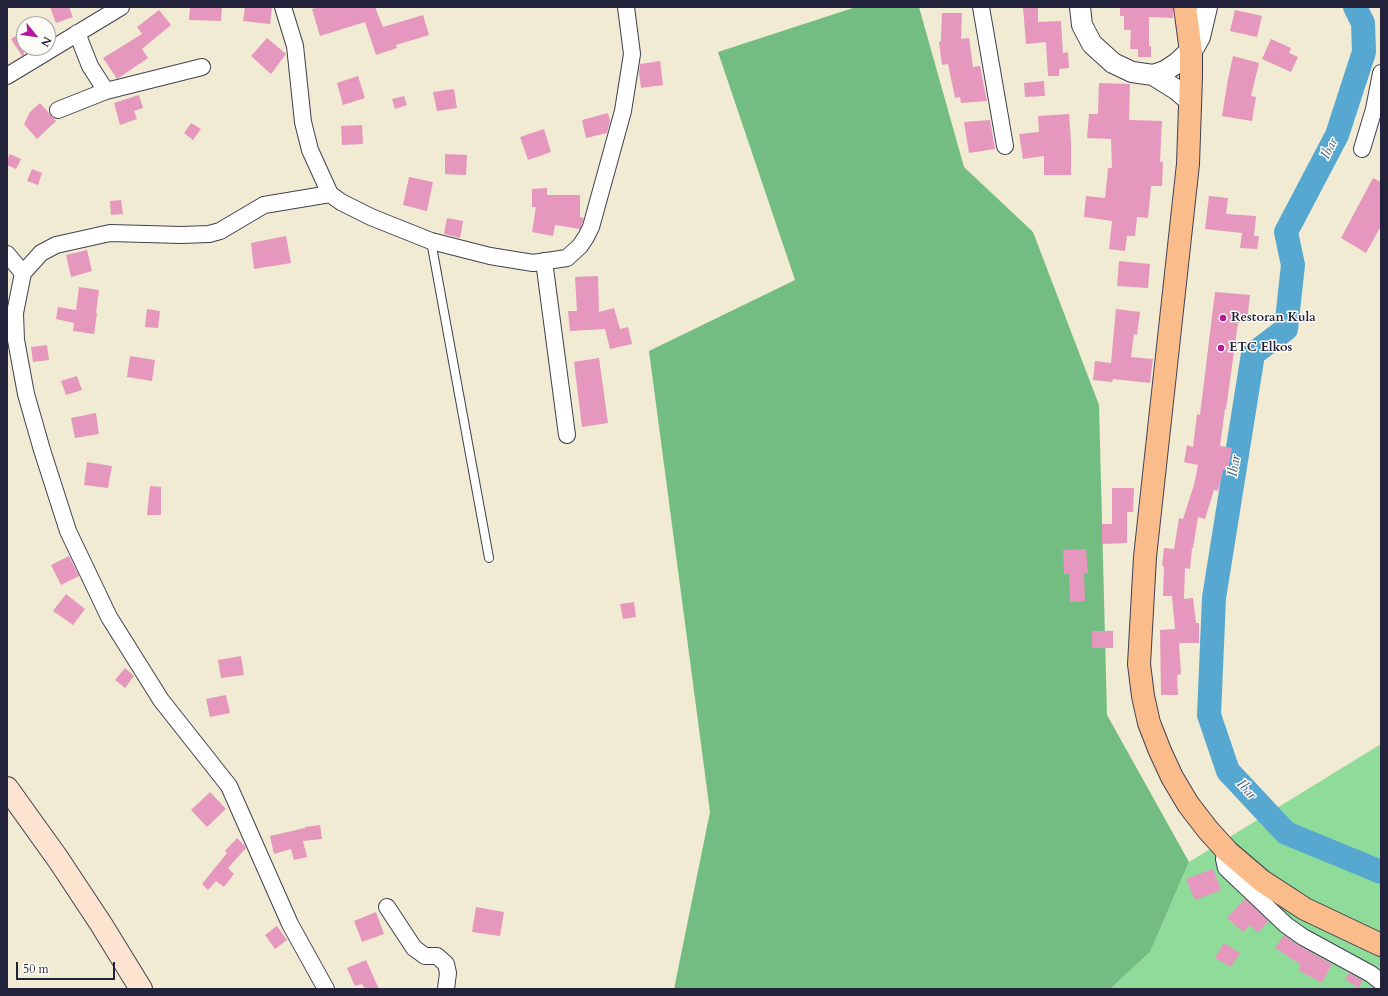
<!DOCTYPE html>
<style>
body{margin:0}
#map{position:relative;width:1388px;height:996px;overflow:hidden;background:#f1ebd3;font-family:Cardo,serif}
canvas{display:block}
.frame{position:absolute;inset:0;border:8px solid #22223b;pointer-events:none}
.north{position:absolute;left:16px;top:16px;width:40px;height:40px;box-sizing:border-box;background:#fdfcf7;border:1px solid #a5a5ac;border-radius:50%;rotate:119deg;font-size:11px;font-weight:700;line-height:16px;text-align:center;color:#22223b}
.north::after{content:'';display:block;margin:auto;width:14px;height:18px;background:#b5179e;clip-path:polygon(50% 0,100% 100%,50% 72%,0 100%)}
.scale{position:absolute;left:16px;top:962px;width:99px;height:18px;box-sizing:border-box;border:2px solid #22223b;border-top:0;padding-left:5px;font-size:12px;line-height:14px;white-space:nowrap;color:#22223b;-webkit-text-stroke:3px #fdfcf7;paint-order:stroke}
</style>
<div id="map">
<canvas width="1388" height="996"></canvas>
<div class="frame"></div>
<div class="north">N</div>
<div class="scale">50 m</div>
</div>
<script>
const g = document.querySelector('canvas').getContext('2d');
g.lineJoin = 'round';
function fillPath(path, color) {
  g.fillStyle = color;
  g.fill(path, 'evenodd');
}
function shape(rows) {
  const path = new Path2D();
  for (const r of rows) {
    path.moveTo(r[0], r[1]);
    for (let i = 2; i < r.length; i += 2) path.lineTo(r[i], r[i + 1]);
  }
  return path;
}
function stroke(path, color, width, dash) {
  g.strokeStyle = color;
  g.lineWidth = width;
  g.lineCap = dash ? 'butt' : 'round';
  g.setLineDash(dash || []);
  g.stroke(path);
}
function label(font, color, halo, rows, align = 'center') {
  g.font = font + ' Cardo,serif';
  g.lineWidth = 3;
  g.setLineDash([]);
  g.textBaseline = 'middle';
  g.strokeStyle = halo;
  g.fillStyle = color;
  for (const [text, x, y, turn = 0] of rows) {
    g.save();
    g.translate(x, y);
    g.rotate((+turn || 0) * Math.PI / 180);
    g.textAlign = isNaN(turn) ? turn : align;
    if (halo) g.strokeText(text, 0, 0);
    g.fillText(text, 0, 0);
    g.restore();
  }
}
fillPath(shape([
 [1381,744,1381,989,1110,989,1150,952,1189,862]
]), '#8fdc9a');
fillPath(shape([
 [856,7,919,7,964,167,1033,232,1099,405,1107,715,1189,862,1150,952,1110,989,674,989,710,812,649,351,795,280,718,52]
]), '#73bc82');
stroke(shape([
 [1355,7,1363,23,1364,52,1337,135,1286,232,1293,265,1286,329,1253,354,1214,598,1209,715,1228,771,1286,833,1381,872]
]), '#56a8d1', 24);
fillPath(shape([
 [50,7,69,7,73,17,56,23],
 [190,7,222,7,221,21,189,20],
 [245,7,272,7,270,24,243,21],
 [320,7,375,7,383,27,423,15,429,35,396,45,397,48,376,55,365,22,320,36,312,9],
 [1023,7,1038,7,1038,22,1061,21,1063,53,1068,52,1069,68,1059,69,1059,76,1048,76,1046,42,1026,44],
 [1120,7,1173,7,1173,18,1149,17,1149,46,1151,46,1151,57,1138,57,1138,49,1130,49,1131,30,1124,30,1124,16,1120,16],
 [159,10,171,25,142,49,148,58,117,79,103,58,142,34,137,27],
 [1235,10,1262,16,1257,37,1230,31],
 [942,13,962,13,961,39,969,38,973,67,980,66,987,101,961,103,960,97,955,98,948,64,942,65,939,42,941,41],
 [24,31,24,55,22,56,11,39],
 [267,38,286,54,271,74,251,56],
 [1271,39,1291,48,1289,53,1298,57,1291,72,1262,59],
 [1233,56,1259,63,1251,96,1256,97,1252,121,1222,116,1228,79],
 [660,61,663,85,641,88,639,73,640,64],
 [358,76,365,98,343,105,337,83],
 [1044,81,1045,96,1025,97,1024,83],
 [1099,83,1130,84,1129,120,1162,121,1160,162,1163,162,1162,186,1151,186,1148,218,1137,217,1135,236,1127,236,1125,251,1109,249,1112,221,1084,217,1086,196,1105,198,1108,168,1112,168,1111,139,1087,138,1089,114,1098,114],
 [454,89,457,108,437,111,433,92],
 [139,95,143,108,134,111,137,119,120,125,114,103],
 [404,96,407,105,395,109,392,99],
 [40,103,56,121,37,139,24,124,30,112],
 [608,113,610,121,607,133,586,138,582,120],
 [1069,114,1071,142,1071,175,1044,175,1044,156,1023,159,1019,134,1039,132,1038,116],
 [990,120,995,149,969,153,964,122],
 [191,123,201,129,193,140,184,133],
 [362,125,363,144,342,145,341,126],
 [544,129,551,152,528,160,520,137],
 [10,154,21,159,16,169,7,165,7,160],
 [445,154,467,155,466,175,445,174],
 [32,169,42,173,38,185,27,181],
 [409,177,433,182,427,211,403,205],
 [1373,178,1381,182,1381,226,1366,253,1341,238],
 [547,188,547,195,580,195,580,217,584,218,580,229,555,225,553,236,532,232,536,207,532,207,532,189],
 [1209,196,1228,198,1226,214,1256,216,1254,236,1259,236,1257,249,1240,248,1242,233,1205,229],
 [121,200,123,214,111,215,110,201],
 [447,218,463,221,460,238,444,234],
 [286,236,291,263,254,269,251,243],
 [87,250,92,271,71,277,66,255],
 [1119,261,1150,264,1148,288,1117,286],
 [598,276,599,312,614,308,620,329,628,327,632,344,610,349,605,329,570,331,568,311,577,311,575,277],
 [79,287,99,290,96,313,97,313,94,334,73,331,74,323,56,319,58,307,76,310],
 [1215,292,1250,295,1247,322,1238,323,1226,409,1225,409,1220,446,1232,448,1228,470,1223,470,1218,491,1214,490,1205,519,1198,517,1193,548,1192,548,1190,569,1185,568,1184,599,1193,598,1196,623,1199,623,1199,643,1179,643,1181,674,1177,675,1178,695,1161,695,1160,630,1175,629,1172,596,1163,596,1164,566,1162,566,1164,548,1174,549,1179,518,1183,519,1194,485,1198,465,1184,462,1187,445,1193,447,1197,414,1200,415],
 [147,309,160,311,158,328,145,327],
 [1116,309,1140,312,1137,335,1134,334,1131,357,1153,359,1150,383,1113,379,1112,382,1093,380,1095,361,1111,363],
 [47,345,49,360,33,362,31,347],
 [130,356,155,360,152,381,127,377],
 [599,358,608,423,582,427,574,362],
 [77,376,82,390,66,395,61,381],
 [96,413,99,434,75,438,71,418],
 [87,462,112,466,108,488,84,485],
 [150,486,161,487,161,515,147,515],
 [1112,488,1134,488,1133,512,1127,512,1127,543,1102,544,1102,524,1112,524],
 [1086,549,1088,573,1084,573,1085,601,1070,602,1069,574,1064,574,1063,550],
 [69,556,79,576,61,585,51,565],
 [66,594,85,609,73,625,53,611],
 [634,602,636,617,623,619,620,604],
 [1092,631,1113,631,1113,648,1092,648],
 [241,656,244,675,221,678,218,660],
 [125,668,134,676,125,688,115,680],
 [226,695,230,713,210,717,206,699],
 [210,792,226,809,207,827,191,810],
 [320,825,322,839,303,841,307,857,294,860,291,849,274,854,270,836,305,828,305,827],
 [237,838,244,845,246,848,228,868,234,874,224,887,216,881,208,890,202,884,227,853,225,851],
 [1213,869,1221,890,1195,900,1186,879],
 [1245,899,1268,921,1258,933,1250,925,1243,932,1227,918],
 [476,907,504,912,500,936,472,932],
 [376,912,384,934,362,942,354,921],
 [277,926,287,940,275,949,265,935],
 [1284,935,1298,945,1332,964,1322,983,1298,970,1301,965,1275,948],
 [1224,943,1240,953,1231,967,1215,958],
 [366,960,379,989,365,989,362,984,355,986,347,968],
 [1349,973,1363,981,1358,988,1345,979]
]), '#e597be');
const service = shape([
 [431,241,489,558]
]);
const minor = shape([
 [283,7,295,46,303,122,310,150,330,194,341,202,371,217,431,241,490,256,533,263,567,258,580,246,586,237,591,227,623,111,632,54,626,7],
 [981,7,1005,146],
 [77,33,90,66,106,91],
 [7,76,121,7],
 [58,110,106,91,202,67],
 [1362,149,1374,109,1381,73],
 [7,254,23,273,15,313,16,340,26,394,42,450,68,531,109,617,161,700,229,786,290,924,326,989],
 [544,261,567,435],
 [23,273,41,253,56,245,110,233,181,235,209,234,220,231,264,205,330,194],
 [1228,852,1224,859,1226,868,1286,925,1303,937,1371,974,1381,982],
 [387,907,414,948,425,956,437,956,446,964,448,973,446,989]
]);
const tertiary = shape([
 [1080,7,1082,25,1092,44,1113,63,1132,72,1153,75,1177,90,1190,101],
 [1153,75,1165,71,1177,63,1195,46,1200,37,1207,7]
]);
const secondary = shape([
 [7,788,58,859,101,924,141,989]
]);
const primary = shape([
 [1185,7,1191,52,1191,77,1188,164,1145,557,1139,664,1143,696,1149,723,1160,751,1172,777,1188,804,1208,830,1228,852,1262,881,1305,909,1381,945]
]);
stroke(service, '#414052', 10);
stroke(minor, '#414052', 18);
stroke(tertiary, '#414052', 22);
stroke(secondary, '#414052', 24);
stroke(primary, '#414052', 24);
stroke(service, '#fff', 8);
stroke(minor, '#fff', 16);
stroke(tertiary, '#fff', 20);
stroke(secondary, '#fde4d0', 22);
stroke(primary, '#f9bc8a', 22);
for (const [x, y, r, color] of [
 [1223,318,4,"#b5179e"],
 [1221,348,4,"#b5179e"]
]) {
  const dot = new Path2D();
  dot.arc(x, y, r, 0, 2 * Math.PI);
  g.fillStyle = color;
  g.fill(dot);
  stroke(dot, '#fdfcf7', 1.5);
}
label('bold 13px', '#22223b', '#fdfcf7', [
 ["Restoran Kula",1231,318],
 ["ETC Elkos",1229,348]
], 'left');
label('italic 14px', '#395e7e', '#fdfcf7', [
 ["Ibar",1330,149,-63],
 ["Ibar",1235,466,-81],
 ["Ibar",1246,790,47]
]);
</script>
